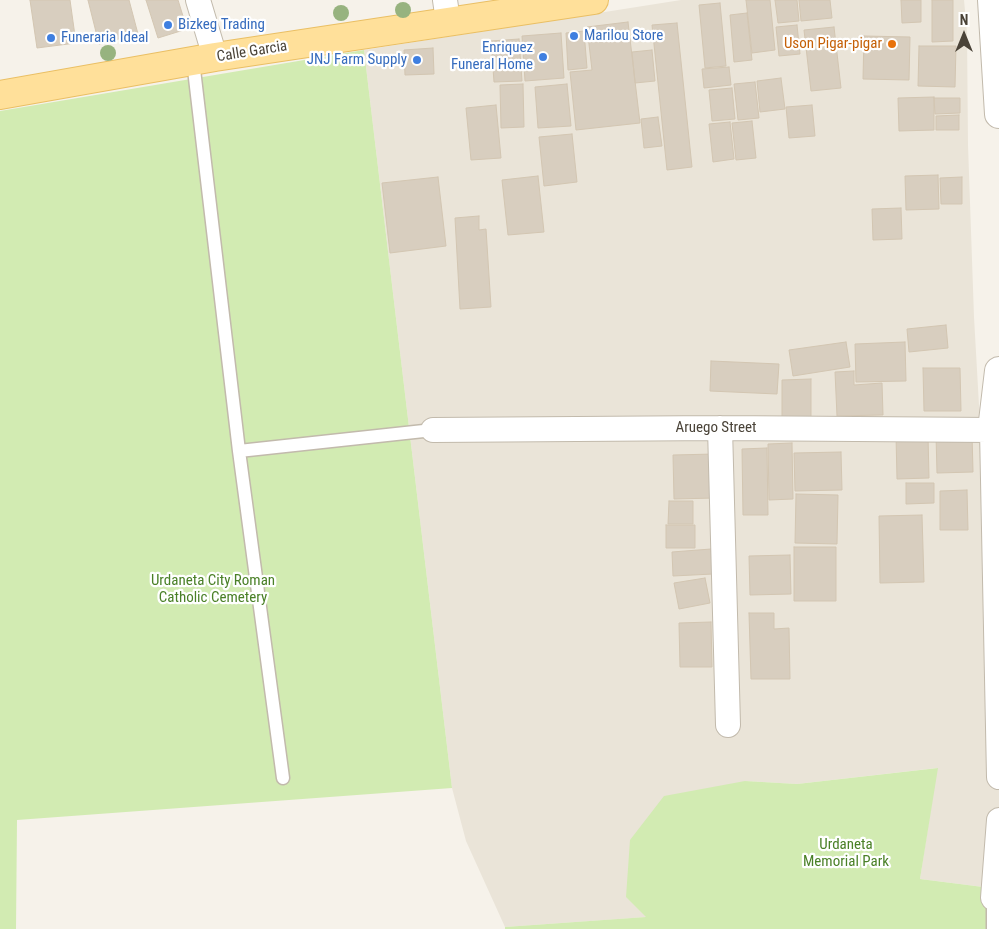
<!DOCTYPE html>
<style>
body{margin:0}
#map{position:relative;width:999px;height:929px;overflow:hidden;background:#f6f2ea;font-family:"Roboto Condensed",sans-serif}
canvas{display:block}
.north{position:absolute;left:939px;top:10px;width:50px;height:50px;-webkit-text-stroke:4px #fff;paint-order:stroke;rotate:0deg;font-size:14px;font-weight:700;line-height:20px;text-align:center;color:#4a4338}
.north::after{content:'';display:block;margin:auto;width:18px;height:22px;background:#4a4338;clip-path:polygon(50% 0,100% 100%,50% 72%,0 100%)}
</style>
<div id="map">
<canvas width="999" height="929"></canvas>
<div class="north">N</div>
</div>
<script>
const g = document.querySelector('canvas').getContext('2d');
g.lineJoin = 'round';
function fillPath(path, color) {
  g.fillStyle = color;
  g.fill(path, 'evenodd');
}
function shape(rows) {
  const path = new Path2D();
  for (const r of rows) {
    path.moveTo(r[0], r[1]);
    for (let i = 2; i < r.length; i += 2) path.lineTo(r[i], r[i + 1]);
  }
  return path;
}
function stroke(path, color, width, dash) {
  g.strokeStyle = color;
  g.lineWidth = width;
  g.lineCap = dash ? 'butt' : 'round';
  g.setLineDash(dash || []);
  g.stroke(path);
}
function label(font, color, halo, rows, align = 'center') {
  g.font = font + ' "Roboto Condensed",sans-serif';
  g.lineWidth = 4.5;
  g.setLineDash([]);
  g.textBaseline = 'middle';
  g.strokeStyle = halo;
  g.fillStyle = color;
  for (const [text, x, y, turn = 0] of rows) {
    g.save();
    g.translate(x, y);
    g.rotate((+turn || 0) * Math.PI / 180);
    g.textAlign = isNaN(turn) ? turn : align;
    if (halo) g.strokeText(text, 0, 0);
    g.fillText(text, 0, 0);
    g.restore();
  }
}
fillPath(shape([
 [681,0,964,0,967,33,968,145,974,317,981,441,999,441,999,889,920,879,937,768,797,784,745,781,647,917,505,927,466,841,452,788,364,50]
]), '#eae4d8');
fillPath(shape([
 [364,50,452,788,17,820,16,929,0,929,0,111],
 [938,768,920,879,999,889,999,929,505,929,505,927,646,917,626,897,630,840,664,796,745,781,797,784]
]), '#d2ebb2');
const building = shape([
 [30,0,70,0,76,43,37,48,30,0],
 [88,0,129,0,138,34,99,44,88,0],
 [146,0,178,0,187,29,158,38,146,0],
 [746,0,770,0,775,50,752,53,746,0],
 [775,0,797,0,799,21,778,23,775,0],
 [799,0,830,0,832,18,801,21,799,0],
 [901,0,921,0,921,22,902,23,901,0],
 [932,0,953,0,953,41,932,42,932,0],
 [720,3,726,66,705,68,699,5,720,3],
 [747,13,752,60,734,62,730,15,747,13],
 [628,22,640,123,576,130,570,72,592,70,587,27,628,22],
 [677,23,692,167,667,170,652,25,677,23],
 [797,25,800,54,779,56,776,27,797,25],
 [834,27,841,88,811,91,804,30,834,27],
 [584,31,587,68,568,70,566,33,584,31],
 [561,33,564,78,525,81,522,36,561,33],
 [864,36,910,37,909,80,863,79,864,36],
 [519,39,522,81,494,82,491,41,519,39],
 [919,46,956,46,955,87,918,86,919,46],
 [433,48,434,74,405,75,404,50,433,48],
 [652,50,655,81,635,83,632,52,652,50],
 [729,67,731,85,704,88,702,69,729,67],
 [781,78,785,109,760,112,757,81,781,78],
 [755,82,759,118,738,120,734,84,755,82],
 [523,84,524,127,501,128,500,85,523,84],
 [567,84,571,126,538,128,535,87,567,84],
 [732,88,735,119,712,121,709,90,732,88],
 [934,97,934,130,899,131,898,98,934,97],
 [934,98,960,98,960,113,935,114,934,98],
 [496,105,501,158,471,160,466,108,496,105],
 [812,105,815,136,789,138,786,107,812,105],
 [959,115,959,130,936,130,936,116,959,115],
 [658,117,662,146,644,148,641,119,658,117],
 [752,121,756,158,736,160,732,123,752,121],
 [730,122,734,159,713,162,709,124,730,122],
 [572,134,577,182,544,186,539,137,572,134],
 [938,175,939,209,906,210,905,176,938,175],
 [538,176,544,232,508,235,502,180,538,176],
 [438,177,446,246,390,253,382,183,438,177],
 [962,177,962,204,941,204,940,178,962,177],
 [901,208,902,239,873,240,872,209,901,208],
 [479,216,479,230,486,229,491,307,460,309,455,218,479,216],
 [946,325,948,348,909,352,907,329,946,325],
 [846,342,850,367,793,376,789,350,846,342],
 [905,342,906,381,856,382,855,344,905,342],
 [711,361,779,364,777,394,710,391,711,361],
 [923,368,960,368,961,411,924,411,923,368],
 [854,371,854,385,882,383,883,415,837,416,835,372,854,371],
 [811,379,811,418,782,419,782,380,811,379],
 [972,434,973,472,937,473,936,435,972,434],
 [896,435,928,435,929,478,897,479,896,435],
 [792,443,793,499,769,500,768,444,792,443],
 [767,448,768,515,743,515,742,449,767,448],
 [841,452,842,490,795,491,794,453,841,452],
 [715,454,715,498,674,499,673,455,715,454],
 [906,483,934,483,934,503,906,504,906,483],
 [967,490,968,530,940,530,940,491,967,490],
 [796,494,838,495,837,544,795,543,796,494],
 [669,501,693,501,693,524,668,524,669,501],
 [922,515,924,582,880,583,879,516,922,515],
 [666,525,695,525,695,548,666,548,666,525],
 [794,547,836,547,836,601,794,601,794,547],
 [711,549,713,574,673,576,672,552,711,549],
 [790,555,791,594,750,595,749,556,790,555],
 [705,578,710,603,679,609,674,583,705,578],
 [749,613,774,613,774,629,789,628,790,679,751,679,749,613],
 [711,622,712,667,680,667,679,623,711,622]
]);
fillPath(building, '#d8cebf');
stroke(building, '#d3c6b2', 1);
const service = shape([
 [193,61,239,451,283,778],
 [239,451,433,430],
 [993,929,993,898]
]);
const minor = shape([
 [198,0,215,57],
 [445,0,448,21],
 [720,428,728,725],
 [433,430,720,428,992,430,999,777],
 [993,898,999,820]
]);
const tertiary = shape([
 [992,0,999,114],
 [999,371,992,430,999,430]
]);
const primary = shape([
 [0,95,215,57,594,0]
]);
stroke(service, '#c2baac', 15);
stroke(minor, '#c2baac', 26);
stroke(tertiary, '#c2baac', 30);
stroke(primary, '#eabf64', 30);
stroke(service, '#fff', 12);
stroke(minor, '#fff', 24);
stroke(tertiary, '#fff', 28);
stroke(primary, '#ffe09a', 28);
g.fillStyle = '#97b37f';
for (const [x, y] of [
 [403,10],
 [341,13],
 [108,53]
]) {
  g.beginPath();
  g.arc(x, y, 8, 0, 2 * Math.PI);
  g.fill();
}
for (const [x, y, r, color] of [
 [168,25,5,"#3f7fe0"],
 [574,36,5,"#3f7fe0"],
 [51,38,5,"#3f7fe0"],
 [892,44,5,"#e8710a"],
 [543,57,5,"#3f7fe0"],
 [417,60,5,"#3f7fe0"]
]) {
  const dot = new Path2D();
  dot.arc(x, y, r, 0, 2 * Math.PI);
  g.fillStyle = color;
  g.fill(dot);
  stroke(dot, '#fff', 2);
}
label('15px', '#366cbe', '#fff', [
 ["Bizkeg Trading",178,25],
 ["Marilou Store",584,36],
 ["Funeraria Ideal",61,38],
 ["Enriquez",533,48,"right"],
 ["Funeral Home",533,65,"right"],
 ["JNJ Farm Supply",407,60,"right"]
], 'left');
label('15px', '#c56008', '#fff', [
 ["Uson Pigar-pigar",882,44]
], 'right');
label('15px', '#4a4338', '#fff', [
 ["Calle Garcia",252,52,-9],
 ["Aruego Street",716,428]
]);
label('15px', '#4a8027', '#fff', [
 ["Urdaneta City Roman",213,581],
 ["Catholic Cemetery",213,598],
 ["Urdaneta",846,845],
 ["Memorial Park",846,862]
]);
</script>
